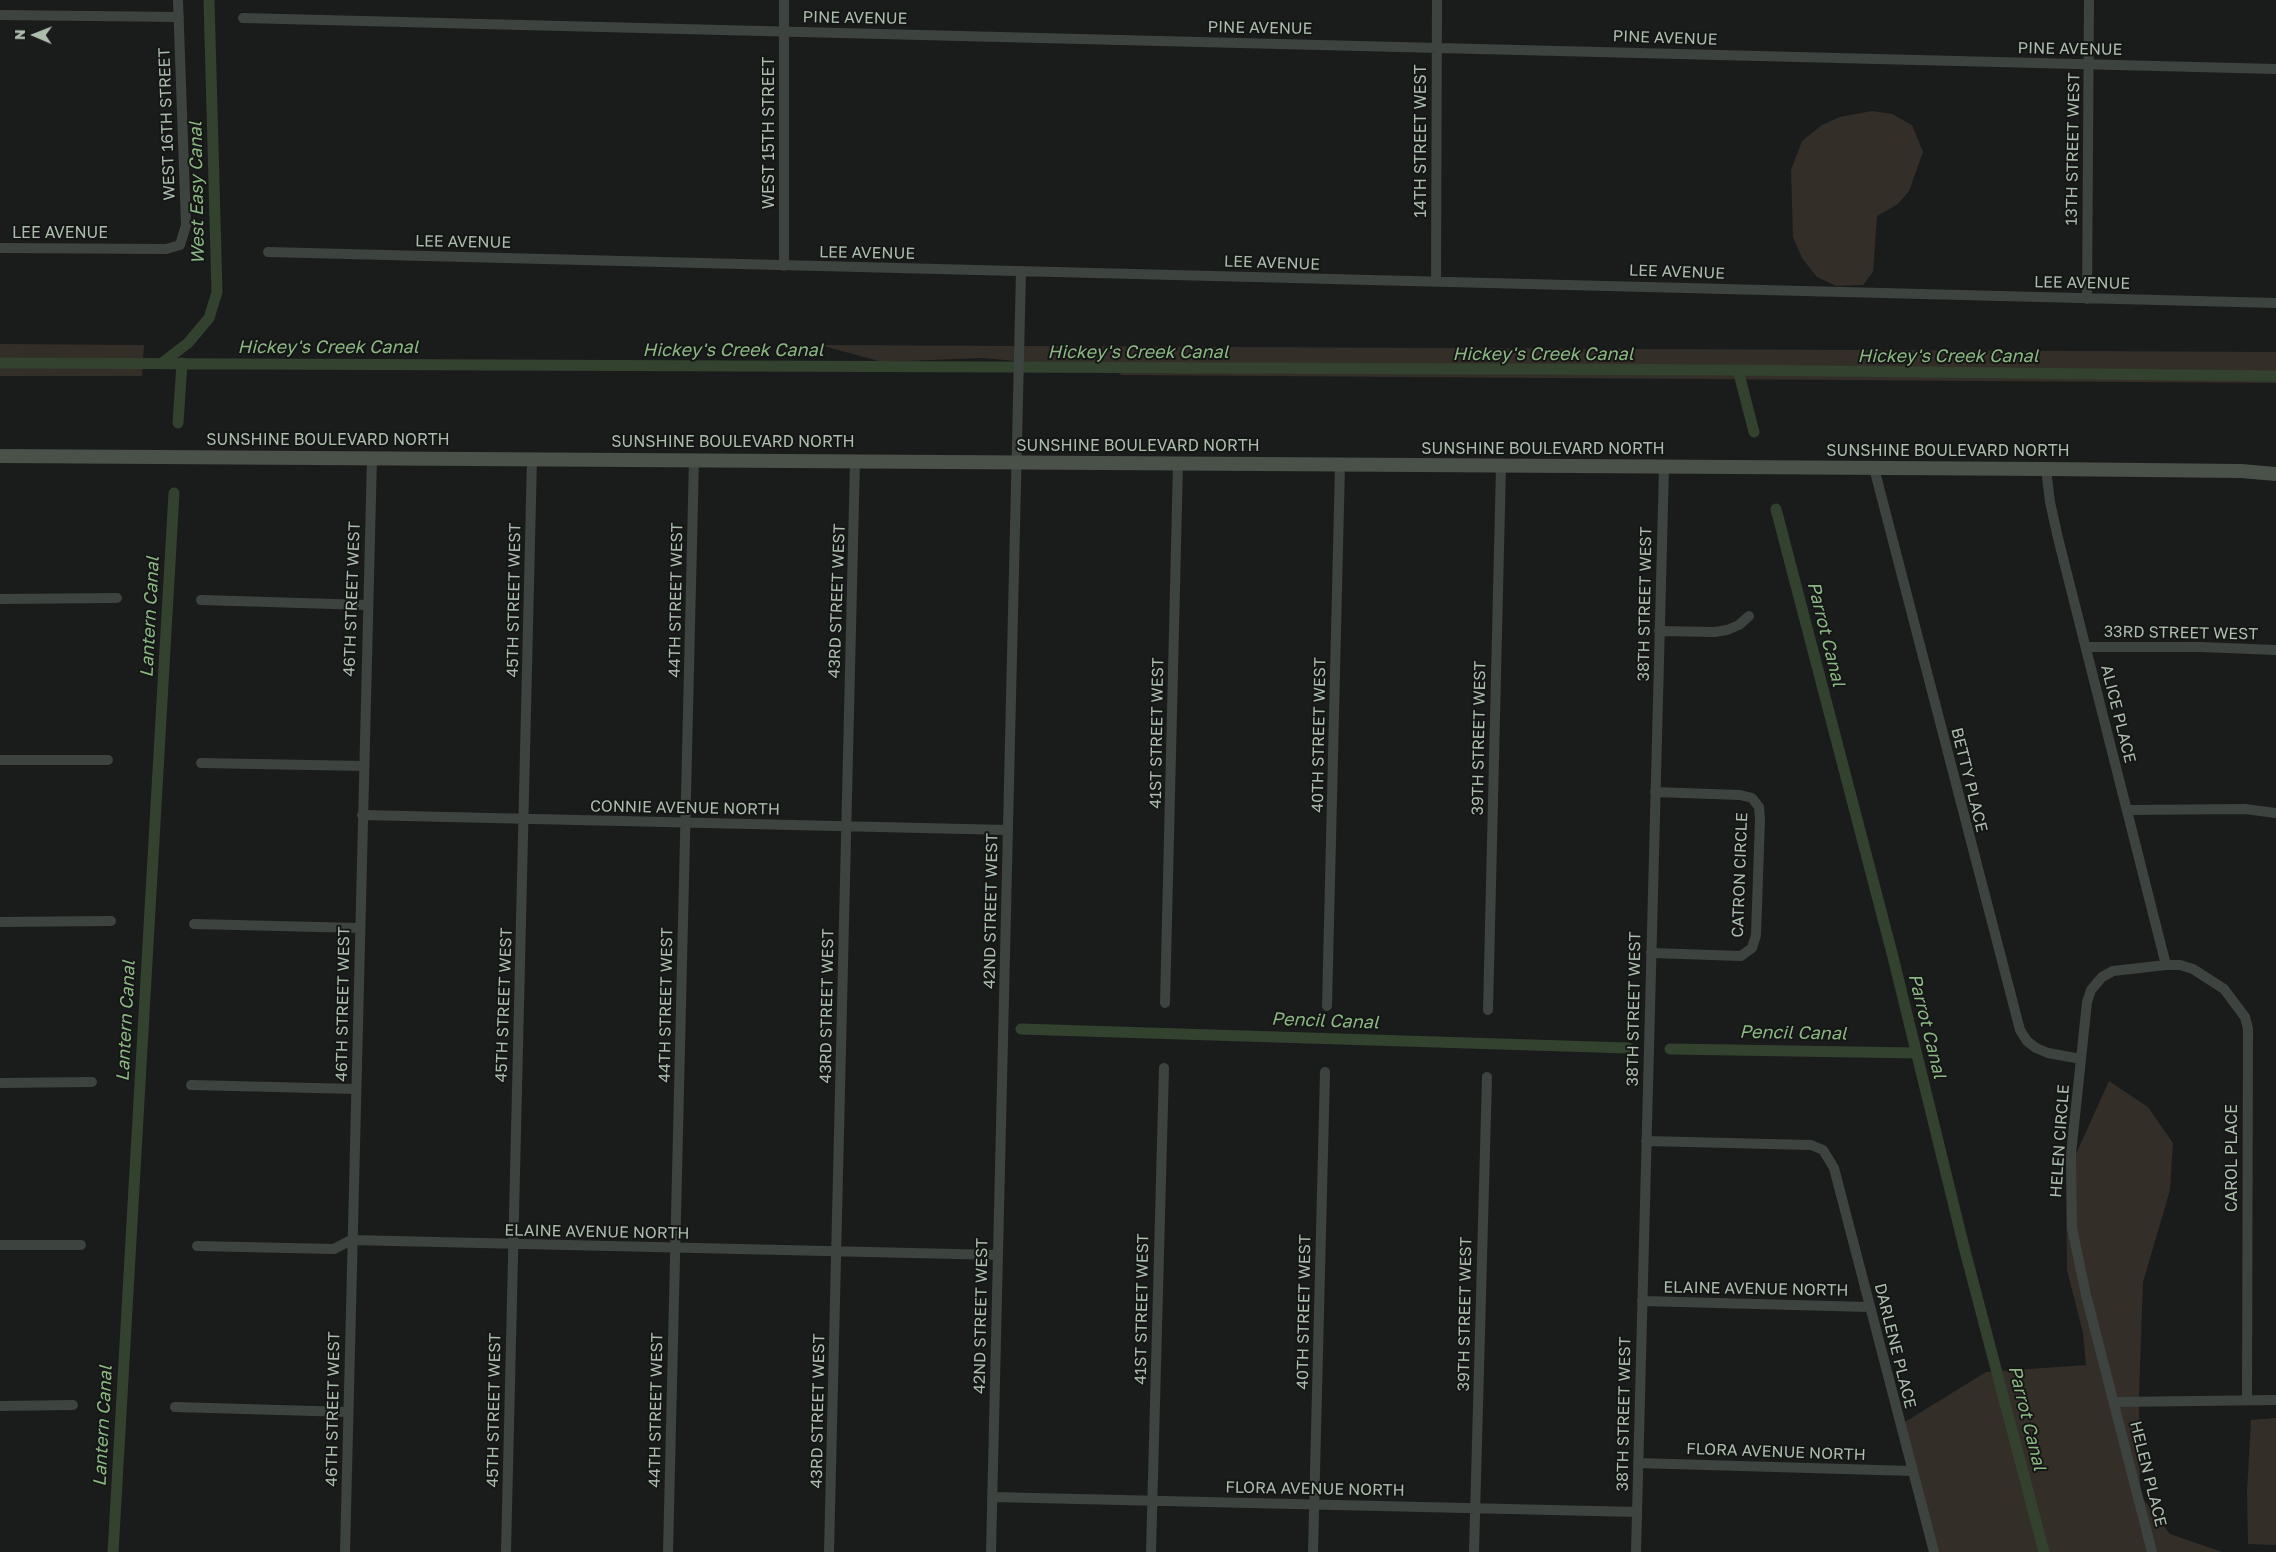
<!DOCTYPE html>
<style>
body{margin:0}
#map{position:relative;width:2276px;height:1552px;overflow:hidden;background:#1a1c1b;font-family:"Golos Text",sans-serif}
canvas{display:block}
.north{position:absolute;left:10px;top:10px;width:50px;height:50px;-webkit-text-stroke:4px #151716;paint-order:stroke;rotate:271deg;font-size:14px;font-weight:700;line-height:20px;text-align:center;color:#acbcad}
.north::after{content:'';display:block;margin:auto;width:18px;height:22px;background:#acbcad;clip-path:polygon(50% 0,100% 100%,50% 72%,0 100%)}
</style>
<div id="map">
<canvas width="2276" height="1552"></canvas>
<div class="north">N</div>
</div>
<script>
const g = document.querySelector('canvas').getContext('2d');
g.lineJoin = 'round';
function fillPath(path, color) {
  g.fillStyle = color;
  g.fill(path, 'evenodd');
}
function shape(rows) {
  const path = new Path2D();
  for (const r of rows) {
    path.moveTo(r[0], r[1]);
    for (let i = 2; i < r.length; i += 2) path.lineTo(r[i], r[i + 1]);
  }
  return path;
}
function stroke(path, color, width, dash) {
  g.strokeStyle = color;
  g.lineWidth = width;
  g.lineCap = dash ? 'butt' : 'round';
  g.setLineDash(dash || []);
  g.stroke(path);
}
function label(font, color, halo, rows, align = 'center') {
  g.font = font + ' "Golos Text",sans-serif';
  g.lineWidth = 4;
  g.setLineDash([]);
  g.textBaseline = 'middle';
  g.strokeStyle = halo;
  g.fillStyle = color;
  for (const [text, x, y, turn = 0] of rows) {
    g.save();
    g.translate(x, y);
    g.rotate((+turn || 0) * Math.PI / 180);
    g.textAlign = isNaN(turn) ? turn : align;
    if (halo) g.strokeText(text, 0, 0);
    g.fillText(text, 0, 0);
    g.restore();
  }
}
fillPath(shape([
 [1872,111,1892,114,1912,125,1923,152,1909,191,1898,204,1877,216,1873,272,1863,285,1836,286,1817,277,1802,258,1793,237,1791,170,1802,141,1822,125,1840,117],
 [0,344,144,345,142,376,0,376],
 [820,345,2276,352,2276,383,1122,375,1111,369,981,358,882,362],
 [2109,1081,2148,1107,2173,1143,2170,1190,2143,1282,2139,1395,2140,1495,2170,1534,2222,1552,1938,1552,1900,1425,1986,1372,2086,1365,2083,1333,2067,1270,2066,1176],
 [2276,1418,2276,1545,2248,1544,2247,1491,2251,1420]
]), '#342e29');
stroke(shape([
 [0,363,1738,370,2276,376],
 [162,363,188,343,209,318,217,292,209,0],
 [1738,370,1754,432],
 [178,423,182,363],
 [1776,509,1893,957,1964,1247,2044,1552],
 [1021,1029,1628,1048],
 [1670,1049,1916,1053],
 [113,1552,174,493]
]), '#33412f', 11);
stroke(shape([
 [0,15,179,17],
 [243,18,2276,69],
 [0,248,166,249,180,245,186,225,178,0],
 [268,252,2276,303],
 [784,266,784,0],
 [1436,282,1437,0],
 [2087,299,2089,0],
 [1874,468,2020,1030,2027,1041,2036,1048,2048,1053,2081,1059],
 [2046,469,2050,502,2058,538,2166,965],
 [0,599,117,598],
 [201,600,367,605],
 [1659,631,1715,632,1727,630,1739,625,1749,616],
 [2086,647,2200,647,2276,650],
 [0,760,108,760],
 [201,763,364,766],
 [2128,810,2245,809,2276,813],
 [362,815,1008,830],
 [0,922,111,921],
 [194,924,360,928],
 [1651,953,1741,956,1752,948,1756,935,1760,819,1759,807,1752,798,1740,795,1655,792],
 [1165,1003,1178,463],
 [1327,1006,1340,465],
 [1488,1010,1501,466],
 [0,1083,92,1082],
 [191,1085,356,1089],
 [1646,1141,1811,1145,1823,1150,1834,1168,1934,1552],
 [0,1245,81,1245],
 [197,1246,334,1249,351,1240,998,1255],
 [1642,1301,1870,1307],
 [2114,1402,2276,1400],
 [0,1406,73,1405],
 [175,1407,348,1412],
 [1638,1463,1912,1471],
 [992,1497,1637,1512],
 [345,1552,372,457],
 [506,1552,532,458],
 [668,1552,694,459],
 [829,1552,855,460],
 [991,1552,1021,271],
 [1151,1552,1164,1068],
 [1313,1552,1325,1072],
 [1474,1552,1487,1077],
 [1636,1552,1664,467],
 [2152,1552,2086,1295,2072,1228,2071,1154,2087,1002,2091,990,2102,977,2113,971,2166,965,2180,965,2193,969,2224,989,2245,1017,2248,1029,2247,1400]
]), '#3d433e', 10);
stroke(shape([
 [0,456,2046,469,2241,471,2276,474]
]), '#495149', 14);
label('16px', '#acbcad', '#151716', [
 ["PINE AVENUE",855,18,1],
 ["PINE AVENUE",1260,28,1],
 ["PINE AVENUE",1665,38,2],
 ["PINE AVENUE",2070,49,1],
 ["WEST 16TH STREET",167,124,-92],
 ["WEST 15TH STREET",769,133,-90],
 ["14TH STREET WEST",1421,141,-90],
 ["13TH STREET WEST",2073,149,-89],
 ["LEE AVENUE",60,233],
 ["LEE AVENUE",463,242,1],
 ["LEE AVENUE",867,253,1],
 ["LEE AVENUE",1272,263,2],
 ["LEE AVENUE",1677,272,2],
 ["LEE AVENUE",2082,283,1],
 ["SUNSHINE BOULEVARD NORTH",328,440],
 ["SUNSHINE BOULEVARD NORTH",733,442],
 ["SUNSHINE BOULEVARD NORTH",1138,446],
 ["SUNSHINE BOULEVARD NORTH",1543,449],
 ["SUNSHINE BOULEVARD NORTH",1948,451],
 ["46TH STREET WEST",352,599,-88],
 ["45TH STREET WEST",514,600,-89],
 ["44TH STREET WEST",676,600,-89],
 ["43RD STREET WEST",837,601,-88],
 ["38TH STREET WEST",1645,604,-89],
 ["33RD STREET WEST",2181,633,1],
 ["ALICE PLACE",2118,714,76],
 ["41ST STREET WEST",1157,733,-89],
 ["40TH STREET WEST",1319,735,-89],
 ["39TH STREET WEST",1479,738,-89],
 ["BETTY PLACE",1969,780,76],
 ["CONNIE AVENUE NORTH",685,808,1],
 ["CATRON CIRCLE",1740,875,-88],
 ["42ND STREET WEST",991,911,-89],
 ["46TH STREET WEST",343,1004,-89],
 ["45TH STREET WEST",504,1005,-88],
 ["44TH STREET WEST",666,1005,-89],
 ["43RD STREET WEST",827,1006,-89],
 ["38TH STREET WEST",1634,1009,-89],
 ["HELEN CIRCLE",2060,1141,-86],
 ["CAROL PLACE",2232,1158,-90],
 ["ELAINE AVENUE NORTH",597,1232,1],
 ["ELAINE AVENUE NORTH",1756,1289,1],
 ["41ST STREET WEST",1142,1309,-89],
 ["40TH STREET WEST",1304,1312,-89],
 ["39TH STREET WEST",1465,1314,-89],
 ["42ND STREET WEST",981,1316,-89],
 ["DARLENE PLACE",1895,1346,76],
 ["46TH STREET WEST",333,1409,-89],
 ["45TH STREET WEST",494,1410,-89],
 ["44TH STREET WEST",656,1410,-89],
 ["43RD STREET WEST",818,1411,-89],
 ["38TH STREET WEST",1624,1414,-89],
 ["FLORA AVENUE NORTH",1776,1452,2],
 ["HELEN PLACE",2148,1474,76],
 ["FLORA AVENUE NORTH",1315,1489,1]
]);
label('italic 18px', '#8cb783', '#151716', [
 ["West Easy Canal",197,193,-91],
 ["Hickey's Creek Canal",328,347],
 ["Hickey's Creek Canal",733,350],
 ["Hickey's Creek Canal",1138,352],
 ["Hickey's Creek Canal",1543,354],
 ["Hickey's Creek Canal",1948,356],
 ["Lantern Canal",150,617,-87],
 ["Parrot Canal",1826,634,76],
 ["Lantern Canal",126,1021,-87],
 ["Pencil Canal",1325,1021,2],
 ["Parrot Canal",1927,1026,76],
 ["Pencil Canal",1793,1033,1],
 ["Parrot Canal",2027,1418,76],
 ["Lantern Canal",103,1426,-87]
]);
</script>
